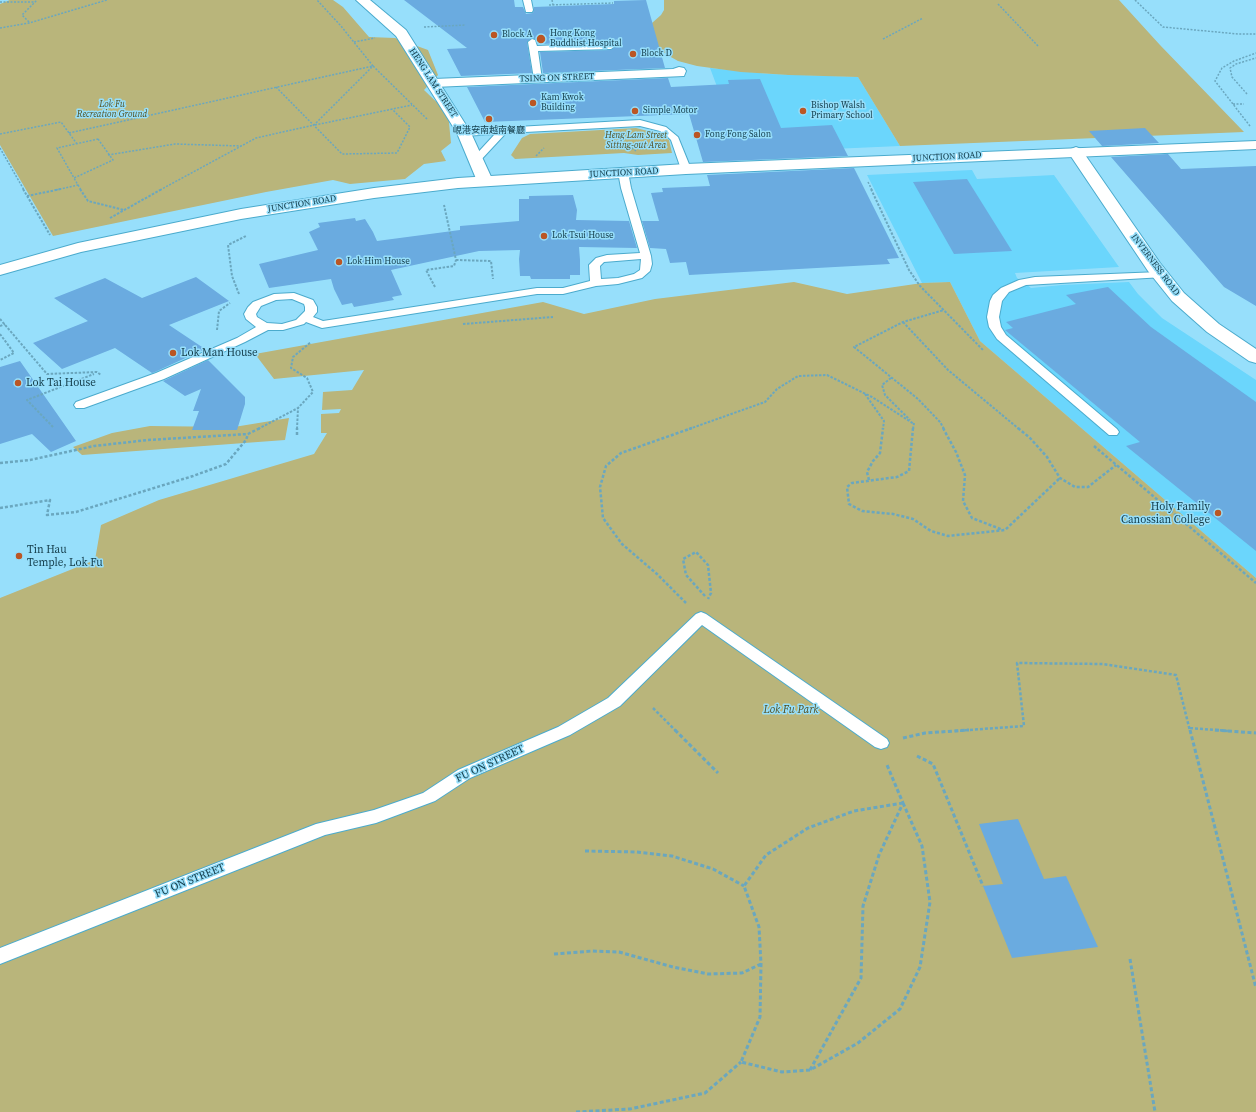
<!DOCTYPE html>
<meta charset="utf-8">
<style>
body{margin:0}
canvas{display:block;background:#97dffb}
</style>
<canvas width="1256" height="1112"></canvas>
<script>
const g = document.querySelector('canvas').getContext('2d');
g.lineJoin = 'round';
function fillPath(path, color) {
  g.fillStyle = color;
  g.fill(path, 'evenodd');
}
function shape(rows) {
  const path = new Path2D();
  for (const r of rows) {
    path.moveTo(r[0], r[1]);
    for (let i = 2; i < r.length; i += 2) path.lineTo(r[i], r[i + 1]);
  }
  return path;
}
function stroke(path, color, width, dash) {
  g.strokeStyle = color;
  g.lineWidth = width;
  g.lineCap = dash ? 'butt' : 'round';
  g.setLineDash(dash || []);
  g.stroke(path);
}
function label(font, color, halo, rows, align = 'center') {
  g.font = font + ' "Source Serif 4","Noto Sans TC",serif';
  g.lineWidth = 3;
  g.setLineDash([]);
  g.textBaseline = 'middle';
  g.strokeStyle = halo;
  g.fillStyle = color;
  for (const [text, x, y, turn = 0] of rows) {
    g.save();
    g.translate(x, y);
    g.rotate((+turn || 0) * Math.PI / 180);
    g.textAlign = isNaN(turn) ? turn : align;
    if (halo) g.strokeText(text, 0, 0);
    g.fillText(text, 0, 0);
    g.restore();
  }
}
fillPath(shape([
 [710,68,769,74,858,77,900,146,742,153],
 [972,170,977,179,1054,175,1119,267,1015,273,1017,278,1031,288,1062,285,1129,282,1138,294,1162,318,1256,380,1256,578,980,341,950,282,922,283,867,175]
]), '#6bd6fc');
fillPath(shape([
 [10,0,333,0,343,7,369,37,395,38,428,50,438,75,424,90,448,113,451,143,441,151,446,161,424,164,405,179,350,184,333,180,266,192,53,236,0,145,0,4],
 [664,0,1119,0,1160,45,1244,132,900,146,858,77,789,75,741,72,697,66,678,61,669,56,662,51,654,42,652,23,661,15,664,10],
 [636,128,652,132,669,140,672,153,638,155,624,153,515,159,511,155,522,138,530,134],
 [794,282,847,294,922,283,950,282,980,341,1256,578,1256,1112,0,1112,0,598,95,560,101,525,159,500,314,454,327,433,321,433,321,414,339,413,341,409,322,410,323,392,352,390,364,370,274,379,255,354,543,302,584,314,655,299],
 [289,418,285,440,82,455,73,447,112,433,150,426,234,427]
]), '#b9b57b');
fillPath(shape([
 [404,0,514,0,515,7,523,7,526,14,533,13,534,7,614,4,614,1,646,0,665,68,543,73,540,52,611,50,616,46,611,42,538,44,536,40,532,38,527,42,532,73,461,76,447,49,467,48],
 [668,78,671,87,729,84,728,80,760,79,781,128,832,125,848,156,703,162,689,114,485,122,467,87],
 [1145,128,1159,143,1102,146,1089,131],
 [1168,154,1181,169,1256,166,1256,306,1224,287,1111,157],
 [854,168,899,258,887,259,890,264,689,275,686,262,670,263,666,249,650,248,642,221,659,221,651,193,663,192,662,188,710,186,707,175],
 [967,179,1012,251,954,254,913,182],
 [573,195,577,210,576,220,629,221,637,248,579,247,580,260,580,275,570,275,570,279,531,279,530,276,520,276,519,259,520,250,479,251,391,270,402,295,392,297,394,300,354,307,352,303,342,305,334,289,331,279,269,288,259,264,318,250,309,232,320,227,318,223,355,218,356,221,365,219,373,232,377,241,460,230,460,226,519,221,519,199,529,199,529,196],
 [196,277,229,301,169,325,205,349,155,372,152,373,115,348,62,369,33,343,88,321,54,298,105,278,142,298],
 [1108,287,1151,327,1256,402,1256,551,1126,446,1140,442,1005,330,1013,328,1006,322,1076,304,1066,295],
 [208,360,245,397,245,404,237,430,192,430,199,411,193,411,201,389,185,396,163,381],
 [20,361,76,441,51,452,32,434,0,444,0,367],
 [1018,819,1044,879,1066,876,1098,947,1012,958,983,886,1003,884,979,824]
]), '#6aabe0');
const service = shape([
 [523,0,531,0,533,10,532,12,526,12,523,0],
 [532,39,535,40,537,46,611,43,615,46,611,49,538,51,542,79,538,82,534,79,528,42,532,39],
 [640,120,666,127,678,137,691,169,689,171,683,171,681,169,671,140,667,136,660,131,640,126,506,133,479,162,476,163,471,160,495,134,464,136,459,133,464,130,640,120],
 [623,169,628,172,631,188,651,256,652,264,650,271,642,278,618,284,596,286,563,294,537,294,322,328,306,322,304,324,283,330,268,330,245,342,164,379,84,408,76,408,74,405,76,402,156,373,237,338,256,327,246,319,244,314,248,307,253,302,274,294,294,293,313,300,317,307,317,312,313,317,323,321,537,288,563,288,590,281,589,265,596,258,607,255,640,253,621,188,618,172,623,169],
 [641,259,640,270,634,274,618,278,601,279,600,266,604,262,641,259],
 [292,299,304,304,305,307,305,311,296,320,282,324,267,323,257,317,256,314,261,306,276,300,292,299],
 [1160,272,1165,275,1164,277,1026,285,1009,292,1002,301,999,317,1001,327,1006,335,1117,429,1119,432,1117,435,1109,435,997,339,989,327,987,317,990,301,993,295,1001,288,1019,280,1035,277,1160,272],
 [701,612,706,614,887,739,889,743,887,747,881,749,875,747,702,625,620,706,570,735,470,778,435,801,376,823,325,835,0,964,0,948,316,824,374,810,423,793,458,770,558,727,608,698,696,614,701,612]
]);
const minor = shape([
 [679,67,684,68,686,71,684,76,434,87,429,86,427,83,429,80,434,79,673,69,679,67],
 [1076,147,1081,149,1160,263,1184,293,1219,324,1256,349,1256,363,1249,361,1207,332,1172,301,1148,271,1068,152,1071,149,1076,147]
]);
const tertiary = shape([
 [356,0,370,0,406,30,471,133,493,181,490,184,485,186,480,184,477,181,457,133,396,36,356,0]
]);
const secondary = shape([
 [1256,141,1256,149,686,174,458,188,374,198,241,219,81,252,0,275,0,265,78,243,241,209,374,188,458,178,686,164,1256,141]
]);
stroke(service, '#4babcd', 2);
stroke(minor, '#4babcd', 2);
stroke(tertiary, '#4babcd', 2);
stroke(secondary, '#4babcd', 2);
stroke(shape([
 [552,0,553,5],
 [1135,0,1163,27,1238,34,1256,34],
 [0,2,35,2],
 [998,4,1038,46],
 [549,5,613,3],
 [29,22,22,15,37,0],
 [424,27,466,25],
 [0,28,29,23,107,0],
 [883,39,923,18],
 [354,42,375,38],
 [276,87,342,154,397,153,410,127,392,109],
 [1247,94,1232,77,1230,68,1236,64,1256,58],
 [1233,104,1244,104],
 [315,125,412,105],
 [1250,126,1215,81,1222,68,1234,61,1256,53],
 [69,133,373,66,428,120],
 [0,134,61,122,77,144],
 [98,139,113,160,74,178,57,148,98,139],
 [626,144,636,151],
 [0,148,24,190],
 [108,155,175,144,242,146],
 [536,156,544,148],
 [868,182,872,190],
 [78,185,81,190],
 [56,190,78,185,74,178],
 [160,190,256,138,314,125,373,66,341,26,317,0]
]), '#6aa7bf', 1.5, [2, 1.5]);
stroke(shape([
 [23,189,50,235],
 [80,189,88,201,124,210],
 [871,189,909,270,920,286,983,350],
 [27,196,61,189],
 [110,218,162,189],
 [456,260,491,261,493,279],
 [435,287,426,270,454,266,456,260,444,205],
 [239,294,232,276,228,245,246,236],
 [0,319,47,374,97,372,101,375],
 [903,322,948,370,1019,429],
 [463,324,553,317],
 [0,326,5,324],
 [217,330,219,311,230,303],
 [0,334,14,353,0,360],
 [891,378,882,385,885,395,910,420],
 [865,394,884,421,883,429],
 [53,427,27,400,94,374],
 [258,429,298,408,313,392,307,378,291,368,293,357,311,342],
 [297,429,298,408],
 [689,429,765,402,777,389,798,376,827,375,872,397,914,424],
 [913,429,914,423],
 [944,429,940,422,918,399,854,347,903,322,944,310]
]), '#6aa7bf', 2, [2.5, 1.5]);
stroke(shape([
 [913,428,909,471,897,477,852,483,847,487,849,504,862,511,893,514,913,519,931,531,948,536,1005,530,1060,478],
 [943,428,956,452,965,475,963,501,972,518,1003,530],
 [1018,428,1030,438,1047,457,1060,478,1075,487,1088,487,1116,465],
 [297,435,297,428],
 [1094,446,1256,583],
 [0,463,30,460,94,446,148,440,248,434,260,428],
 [869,480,867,472,873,461,880,453,883,428],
 [0,508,50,500,47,515,76,512,193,476,226,464,246,440,248,434],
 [705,596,686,575,683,559,696,552,708,565,711,593,708,599],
 [686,603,657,574,622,544,603,518,600,487,606,466,621,453,692,428],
 [653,708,676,731],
 [1190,728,1228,731],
 [955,731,1024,726,1017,663,1103,664,1176,675,1190,731]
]), '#6aa7bf', 2.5, [3, 2]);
stroke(shape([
 [675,730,718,773],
 [1190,730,1256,988],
 [1215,730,1256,733],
 [903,738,925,733,969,730],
 [917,756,933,764,983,886],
 [903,803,922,846,930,902,920,967,900,1009,858,1043,810,1070,782,1072,741,1062,760,1017,761,964,759,927,744,886,766,855,808,828,854,811,903,803],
 [585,851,637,852,672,856,713,869,744,886],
 [554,954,592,951,619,952,673,967,708,974,742,973,761,964],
 [1130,959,1155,1112],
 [810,1070,861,978,863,906,879,855,903,803,887,765],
 [576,1112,630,1109,705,1093,741,1062]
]), '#6aa7bf', 3, [4, 2.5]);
fillPath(service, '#fff');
fillPath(minor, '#fff');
fillPath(tertiary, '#fff');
fillPath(secondary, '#fff');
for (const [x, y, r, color] of [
 [494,35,4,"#bb5624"],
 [541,39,5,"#bb5624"],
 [633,54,4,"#bb5624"],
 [533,103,4,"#bb5624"],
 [635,111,4,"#bb5624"],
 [803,111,4,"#bb5624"],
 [489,119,4,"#bb5624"],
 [697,135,4,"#bb5624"],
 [544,236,4,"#bb5624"],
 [339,262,4,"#bb5624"],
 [173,353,4,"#bb5624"],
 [18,383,4,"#bb5624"],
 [1218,513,4,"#bb5624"],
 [19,556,4,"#bb5624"]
]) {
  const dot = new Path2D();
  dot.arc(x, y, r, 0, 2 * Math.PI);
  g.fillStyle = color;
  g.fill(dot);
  stroke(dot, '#97dffb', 1.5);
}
label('9px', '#133c4a', '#97dffb', [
 ["Hong Kong",550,34],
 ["Buddhist Hospital",550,44],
 ["Block A",502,35],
 ["Block D",641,54],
 ["Kam Kwok",541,98],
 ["Building",541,108],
 ["Bishop Walsh",811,106],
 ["Primary School",811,116],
 ["Simple Motor",643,111],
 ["峴港安南越南餐廳",489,131,"center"],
 ["Fong Fong Salon",705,135],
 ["Lok Tsui House",552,236],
 ["Lok Him House",347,262]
], 'left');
label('9px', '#133c4a', '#97dffb', [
 ["TSING ON STREET",557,78,-2],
 ["HENG LAM STREET",433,83,57],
 ["JUNCTION ROAD",947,157,-3],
 ["JUNCTION ROAD",624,173,-3],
 ["JUNCTION ROAD",302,204,-9],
 ["INVERNESS ROAD",1155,265,53]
]);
label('italic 9px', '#534e1c', '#97dffb', [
 ["Lok Fu",112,105],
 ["Recreation Ground",112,115],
 ["Heng Lam Street",636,136],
 ["Sitting-out Area",636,146]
]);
label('11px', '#133c4a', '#97dffb', [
 ["Lok Man House",181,353],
 ["Lok Tai House",26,383],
 ["Holy Family",1210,507,"right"],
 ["Canossian College",1210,520,"right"],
 ["Tin Hau",27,550],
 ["Temple, Lok Fu",27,563]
], 'left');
label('italic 11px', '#534e1c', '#97dffb', [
 ["Lok Fu Park",791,710]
]);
label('11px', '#133c4a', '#97dffb', [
 ["FU ON STREET",490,764,-25],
 ["FU ON STREET",190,881,-22]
]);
</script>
